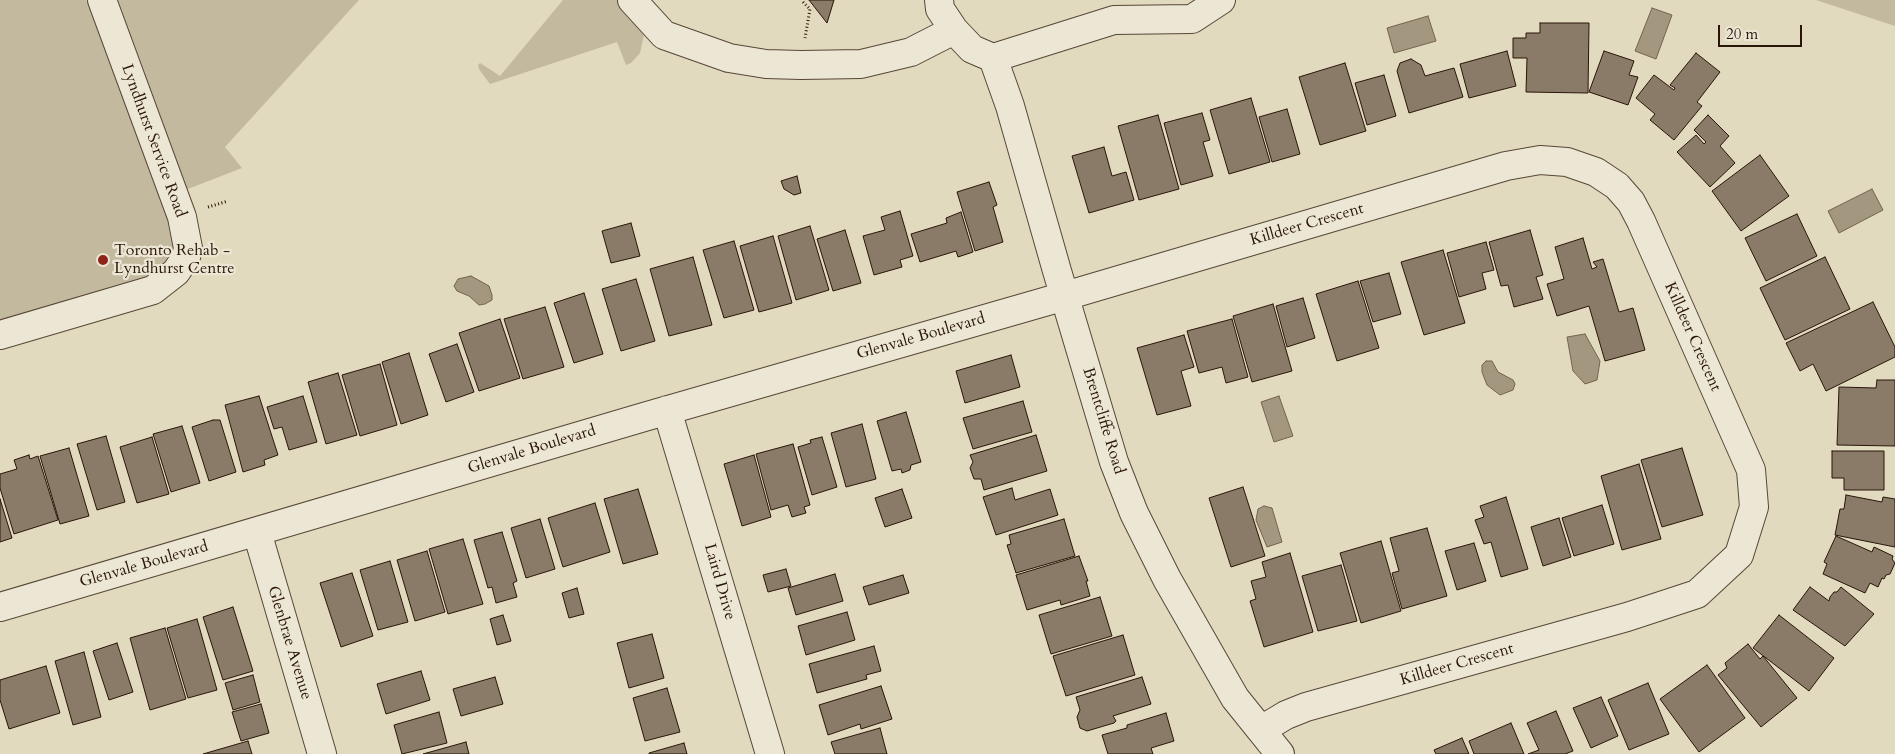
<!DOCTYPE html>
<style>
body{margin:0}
#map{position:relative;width:1895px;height:754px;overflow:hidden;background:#e1dabe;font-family:Cardo,serif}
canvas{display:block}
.scale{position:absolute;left:1718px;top:25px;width:84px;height:22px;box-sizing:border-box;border:2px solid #2a1509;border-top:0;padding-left:6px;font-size:15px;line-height:18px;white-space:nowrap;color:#2a1509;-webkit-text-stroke:4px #ece7d5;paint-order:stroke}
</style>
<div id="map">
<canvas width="1895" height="754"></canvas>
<div class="scale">20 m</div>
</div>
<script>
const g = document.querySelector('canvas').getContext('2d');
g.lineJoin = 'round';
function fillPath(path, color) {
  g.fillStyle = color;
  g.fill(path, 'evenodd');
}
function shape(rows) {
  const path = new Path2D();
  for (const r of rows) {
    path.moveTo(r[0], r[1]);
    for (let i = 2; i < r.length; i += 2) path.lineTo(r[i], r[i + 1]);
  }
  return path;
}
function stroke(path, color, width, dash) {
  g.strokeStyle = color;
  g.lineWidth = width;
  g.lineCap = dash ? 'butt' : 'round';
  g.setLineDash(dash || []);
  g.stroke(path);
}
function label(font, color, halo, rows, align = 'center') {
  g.font = font + ' Cardo,serif';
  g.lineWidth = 4.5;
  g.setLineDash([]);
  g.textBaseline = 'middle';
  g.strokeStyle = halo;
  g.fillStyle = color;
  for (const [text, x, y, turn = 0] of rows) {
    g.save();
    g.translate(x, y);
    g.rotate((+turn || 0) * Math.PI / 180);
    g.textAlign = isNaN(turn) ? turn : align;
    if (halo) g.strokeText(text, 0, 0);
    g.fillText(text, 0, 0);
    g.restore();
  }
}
fillPath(shape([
 [0,0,86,0,173,219,178,244,169,271,0,328],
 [107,0,359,0,225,147,242,168,180,192],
 [563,0,618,0,644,35,640,53,631,63,626,65,617,42,490,84,479,69,478,65,480,63,500,76],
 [1816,0,1895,0,1895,26]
]), '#c2b99f');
const water = shape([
 [1652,8,1672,15,1656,59,1635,51,1652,8],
 [1428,16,1436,41,1394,53,1387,28,1428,16],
 [1872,189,1883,210,1839,233,1828,211,1872,189],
 [471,276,489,286,492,295,492,300,485,304,479,305,469,296,457,291,454,286,458,279,471,276],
 [1585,334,1600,361,1597,380,1585,384,1573,371,1567,337,1585,334],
 [1486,361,1492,361,1498,372,1513,380,1515,384,1513,390,1500,395,1487,385,1482,372,1482,365,1486,361],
 [1279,396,1293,436,1274,442,1261,402,1279,396],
 [1264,506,1272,508,1282,542,1267,547,1256,520,1258,509,1264,506]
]);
fillPath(water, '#a39780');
stroke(water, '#736350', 1);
const building = shape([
 [809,0,834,0,827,23,809,0],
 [1540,23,1589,23,1588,93,1526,92,1527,58,1513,58,1513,38,1526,38,1526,33,1540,33,1540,23],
 [1507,51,1516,86,1469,98,1460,64,1507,51],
 [1604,51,1634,61,1629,75,1638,77,1628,105,1589,92,1604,51],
 [1696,53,1720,72,1697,102,1702,106,1674,140,1650,120,1655,114,1636,98,1654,75,1674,90,1675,88,1670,85,1696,53],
 [1411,59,1421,65,1425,76,1454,68,1463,97,1409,113,1397,71,1400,63,1411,59],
 [1345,63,1366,131,1320,145,1299,77,1345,63],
 [1384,75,1396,116,1367,125,1355,83,1384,75],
 [1251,98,1270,162,1229,174,1210,110,1251,98],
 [1287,109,1300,154,1272,162,1259,117,1287,109],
 [1202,113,1210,140,1203,142,1213,176,1181,185,1164,123,1202,113],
 [1158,115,1179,189,1139,200,1118,126,1158,115],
 [1708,115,1729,136,1720,146,1735,163,1710,187,1677,152,1696,135,1704,144,1706,142,1694,130,1708,115],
 [1104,147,1112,176,1126,172,1134,200,1089,213,1072,156,1104,147],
 [1760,155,1789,196,1741,231,1712,191,1760,155],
 [797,176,801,193,794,195,784,189,781,181,797,176],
 [989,182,997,205,993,207,1003,242,975,251,957,192,989,182],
 [900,211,913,256,900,260,902,267,874,275,863,236,885,230,881,217,900,211],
 [961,212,973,252,958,257,956,251,920,262,911,234,947,223,946,218,961,212],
 [1797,214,1817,256,1766,281,1745,238,1797,214],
 [631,223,640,256,611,263,602,231,631,223],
 [810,226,829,290,796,300,778,236,810,226],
 [845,230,861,283,833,291,817,239,845,230],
 [1530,230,1543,275,1536,277,1543,299,1514,307,1508,285,1501,286,1489,242,1530,230],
 [773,236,792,303,759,312,740,246,773,236],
 [1583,238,1592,269,1597,267,1593,262,1603,259,1619,312,1633,308,1645,350,1605,361,1589,306,1557,316,1547,284,1564,279,1555,247,1583,238],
 [734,241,754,310,724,318,703,250,734,241],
 [1486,242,1494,270,1482,273,1486,289,1459,297,1447,253,1486,242],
 [1443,250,1465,323,1424,335,1401,262,1443,250],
 [693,257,712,325,669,336,650,269,693,257],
 [1825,257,1850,309,1785,340,1760,288,1825,257],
 [1389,273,1401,314,1373,322,1360,281,1389,273],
 [636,279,655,341,621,351,602,289,636,279],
 [1358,281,1379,348,1337,361,1316,294,1358,281],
 [584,293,603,354,574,363,554,303,584,293],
 [1303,298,1315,338,1287,347,1276,306,1303,298],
 [1873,302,1895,347,1895,357,1826,391,1813,364,1800,371,1786,343,1873,302],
 [1273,304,1292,371,1252,382,1233,316,1273,304],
 [545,307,564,367,523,379,504,319,545,307],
 [500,319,520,378,479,391,459,333,500,319],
 [1232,319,1248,377,1226,383,1222,367,1199,373,1187,331,1232,319],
 [1184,335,1194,367,1181,371,1191,406,1157,415,1137,348,1184,335],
 [457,344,474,392,446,402,429,354,457,344],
 [409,353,428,415,401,424,382,362,409,353],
 [1011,355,1020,387,965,403,956,371,1011,355],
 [380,364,397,425,360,436,342,375,380,364],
 [338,373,357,435,326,444,308,382,338,373],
 [1877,380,1895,380,1895,446,1837,445,1839,387,1876,388,1877,380],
 [259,396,278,455,264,460,265,465,243,472,225,405,259,396],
 [303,396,317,442,289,450,282,427,274,429,267,407,303,396],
 [1023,401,1032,432,973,449,963,418,1023,401],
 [906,412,921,462,911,465,910,470,902,473,901,469,892,471,877,421,906,412],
 [213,420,220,420,236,472,209,481,192,427,213,420],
 [862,424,876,479,846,487,831,433,862,424],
 [182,426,200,483,171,492,153,434,182,426],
 [1036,435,1047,471,984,490,981,479,974,479,970,468,973,462,970,455,1036,435],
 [106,436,125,502,97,510,77,444,106,436],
 [152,437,169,494,137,503,120,447,152,437],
 [822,437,837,487,812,495,798,447,811,443,810,440,822,437],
 [793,444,810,505,804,507,806,513,792,517,788,505,771,510,756,454,793,444],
 [69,448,89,516,60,524,40,456,69,448],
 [1682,448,1703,515,1662,527,1641,460,1682,448],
 [1832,451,1884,451,1884,490,1844,490,1844,478,1832,478,1832,451],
 [29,455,30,459,38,456,58,520,14,534,0,488,0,474,17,469,14,460,29,455],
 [754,455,771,517,742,526,724,464,754,455],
 [1639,464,1661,539,1622,550,1601,476,1639,464],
 [1243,487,1265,556,1231,567,1209,498,1243,487],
 [1012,488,1015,500,1050,489,1058,515,996,535,983,497,1012,488],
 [638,489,658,554,623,564,604,499,638,489],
 [902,489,912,518,885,527,875,498,902,489],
 [1846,495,1882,502,1883,497,1895,499,1895,547,1835,535,1840,509,1844,509,1846,495],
 [1506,497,1528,569,1501,577,1491,542,1484,544,1475,520,1484,517,1480,506,1506,497],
 [0,499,12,538,0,542,0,499],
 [595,503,610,552,563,567,548,518,595,503],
 [1602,505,1614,544,1574,556,1562,518,1602,505],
 [1559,518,1571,557,1543,566,1531,527,1559,518],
 [540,519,555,569,526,578,511,528,540,519],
 [1064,519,1075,556,1016,573,1007,545,1011,544,1009,535,1064,519],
 [1427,528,1447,596,1402,609,1392,573,1399,571,1390,538,1427,528],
 [502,532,517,581,513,583,517,597,496,603,492,587,488,588,474,540,502,532],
 [1836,536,1872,552,1874,547,1893,556,1892,559,1895,563,1890,574,1886,575,1884,579,1882,578,1878,587,1870,583,1865,593,1823,574,1827,564,1824,562,1836,536],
 [463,539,483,604,448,614,429,549,463,539],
 [1381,541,1401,611,1361,623,1340,553,1381,541],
 [1474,543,1486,581,1457,590,1445,551,1474,543],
 [427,551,445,612,415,621,397,560,427,551],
 [1290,553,1313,632,1264,647,1250,601,1256,599,1251,581,1266,577,1262,562,1290,553],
 [1079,556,1088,581,1086,581,1090,596,1061,605,1060,600,1027,610,1016,575,1079,556],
 [390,561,408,622,378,630,360,570,390,561],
 [1341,565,1357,621,1318,631,1302,576,1341,565],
 [786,569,791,586,768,592,763,575,786,569],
 [352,573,373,636,341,647,320,583,352,573],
 [835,574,843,601,796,615,788,588,835,574],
 [903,575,909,593,869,605,863,587,903,575],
 [1810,587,1829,601,1830,597,1834,592,1837,592,1841,587,1874,614,1845,646,1793,610,1810,587],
 [577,588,584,614,569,618,562,593,577,588],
 [1100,597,1112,636,1051,654,1039,615,1100,597],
 [233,607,253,671,223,680,203,617,233,607],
 [847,612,855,640,806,655,798,626,847,612],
 [503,615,511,641,497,645,490,619,503,615],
 [1779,615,1834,658,1809,691,1753,648,1779,615],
 [197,619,217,690,188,698,167,628,197,619],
 [165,628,186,699,150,710,130,638,165,628],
 [652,634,664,678,629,688,617,643,652,634],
 [1123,635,1135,675,1066,696,1053,656,1123,635],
 [117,643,133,692,109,700,93,651,117,643],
 [1748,644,1760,659,1763,656,1797,698,1761,727,1718,675,1727,668,1725,663,1748,644],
 [874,646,881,671,866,675,867,679,817,693,809,664,874,646],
 [84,652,101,717,73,725,55,661,84,652],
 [1707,665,1745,718,1699,752,1660,699,1707,665],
 [46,666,60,713,9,729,0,700,0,680,46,666],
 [421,671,430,700,386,714,377,684,421,671],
 [253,675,260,702,233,710,225,683,253,675],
 [495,677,503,704,461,716,453,689,495,677],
 [1142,677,1151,704,1113,716,1116,721,1114,723,1087,731,1080,728,1077,717,1080,710,1076,697,1142,677],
 [1648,683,1669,734,1629,750,1608,700,1648,683],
 [881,686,892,719,861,729,860,724,828,735,819,705,881,686],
 [667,688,680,732,645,741,633,698,667,688],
 [1601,697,1618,736,1591,748,1573,708,1601,697],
 [261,704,269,733,241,741,232,712,261,704],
 [1556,711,1573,751,1565,754,1528,754,1539,750,1527,723,1556,711],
 [439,712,447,743,402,754,394,725,439,712],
 [1166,713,1174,741,1151,748,1153,754,1108,754,1102,735,1127,728,1127,725,1166,713],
 [1511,723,1524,754,1474,754,1469,741,1511,723],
 [880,728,887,754,835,754,831,742,880,728],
 [1462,738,1469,754,1436,754,1434,750,1462,738],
 [248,741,252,754,203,754,248,741],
 [466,742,469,754,423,754,466,742],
 [684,743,687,754,649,754,649,753,684,743]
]);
fillPath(building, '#897b67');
stroke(building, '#2a1509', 1);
const minor = shape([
 [632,0,664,35,729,58,766,64,801,65,861,64,911,52,954,30,972,49,993,58,1114,20,1192,19,1221,0],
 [939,0,940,9,954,30],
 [993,58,1010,106,1057,271,1114,462,1134,513,1167,579,1235,698,1280,754],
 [0,335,153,290,176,272,186,257,188,248,182,217,102,0],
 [667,410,770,754],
 [257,532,322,754],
 [0,607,644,417,1065,296,1506,166,1540,160,1567,162,1596,172,1617,186,1631,202,1641,221,1751,470,1754,507,1739,555,1697,594,1627,617,1306,707,1286,715,1261,730]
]);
stroke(minor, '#584636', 30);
stroke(shape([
 [803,2,810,9,805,38],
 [208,207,228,201]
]), '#2a1509', 3, [1, 2.5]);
stroke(minor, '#ece7d5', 28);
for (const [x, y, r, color] of [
 [103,260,6,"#8f2418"]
]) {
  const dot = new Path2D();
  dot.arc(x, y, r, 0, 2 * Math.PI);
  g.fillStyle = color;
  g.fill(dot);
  stroke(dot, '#ece7d5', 2);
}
label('16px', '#2a1509', '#ece7d5', [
 ["Lyndhurst Service Road",153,141,70],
 ["Killdeer Crescent",1307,225,-16],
 ["Glenvale Boulevard",921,337,-16],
 ["Killdeer Crescent",1692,337,66],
 ["Brentcliffe Road",1103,421,73],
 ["Glenvale Boulevard",532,450,-17],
 ["Glenvale Boulevard",144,565,-16],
 ["Laird Drive",719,582,74],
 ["Glenbrae Avenue",289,643,73],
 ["Killdeer Crescent",1457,665,-16]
]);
label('16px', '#2a1509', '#ece7d5', [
 ["Toronto Rehab -",114,251],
 ["Lyndhurst Centre",114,269]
], 'left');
</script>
